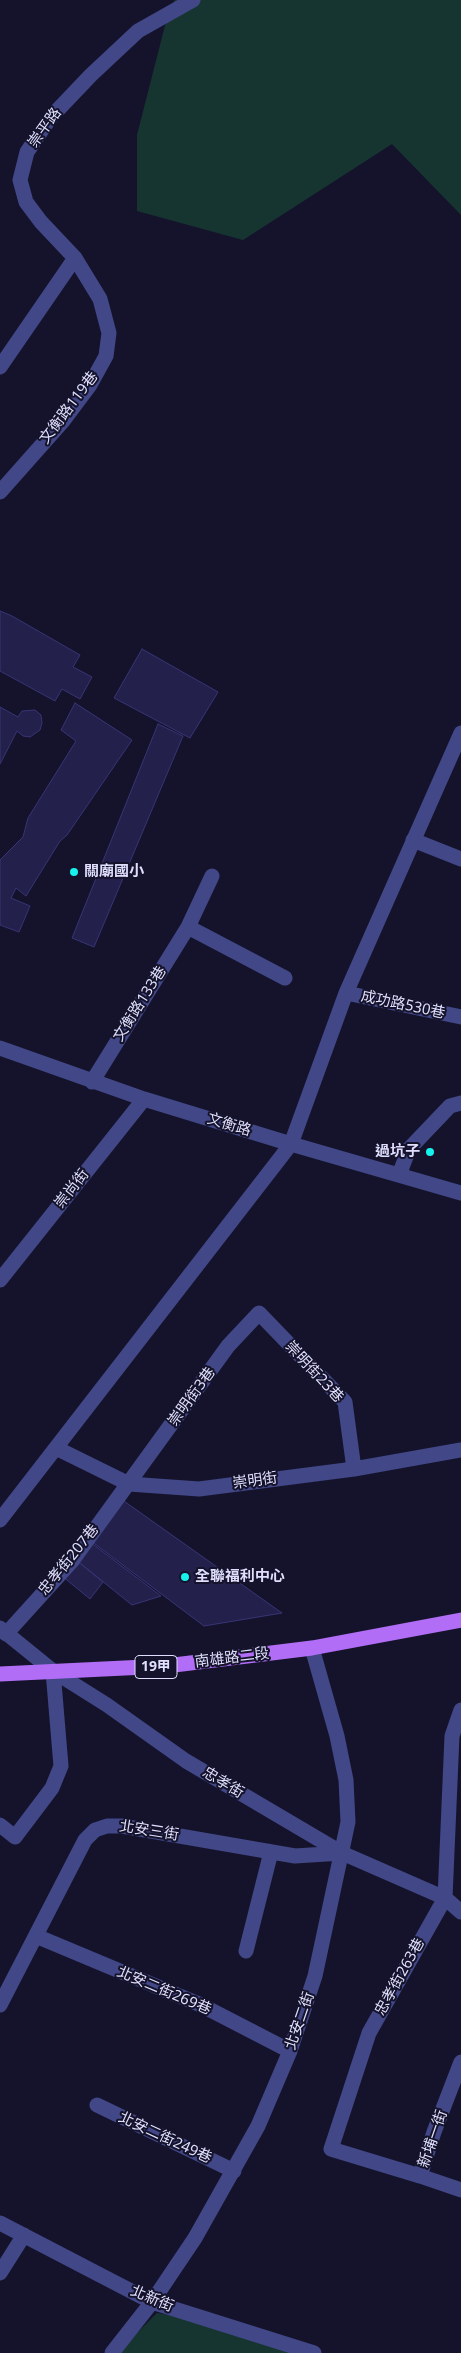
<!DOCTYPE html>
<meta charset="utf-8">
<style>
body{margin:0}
canvas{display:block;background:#14132b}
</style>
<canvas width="461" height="2353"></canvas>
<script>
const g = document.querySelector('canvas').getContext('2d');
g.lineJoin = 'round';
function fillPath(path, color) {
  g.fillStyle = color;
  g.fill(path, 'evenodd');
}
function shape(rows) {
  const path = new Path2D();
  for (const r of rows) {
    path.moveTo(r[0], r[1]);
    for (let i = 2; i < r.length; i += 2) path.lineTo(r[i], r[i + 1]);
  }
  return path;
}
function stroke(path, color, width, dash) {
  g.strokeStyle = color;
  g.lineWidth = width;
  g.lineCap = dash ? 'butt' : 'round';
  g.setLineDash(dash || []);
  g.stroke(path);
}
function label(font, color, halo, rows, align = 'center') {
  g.font = font + ' "Noto Sans","Noto Sans TC",sans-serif';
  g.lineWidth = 4;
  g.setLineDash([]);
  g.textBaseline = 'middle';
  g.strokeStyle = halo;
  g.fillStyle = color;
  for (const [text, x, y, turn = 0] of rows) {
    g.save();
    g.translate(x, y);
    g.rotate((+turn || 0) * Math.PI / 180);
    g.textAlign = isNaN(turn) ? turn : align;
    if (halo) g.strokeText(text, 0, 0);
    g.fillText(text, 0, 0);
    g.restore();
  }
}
fillPath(shape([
 [175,0,461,0,461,215,392,144,243,240,137,211,137,135,170,6],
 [157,2313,221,2324,298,2353,117,2353]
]), '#163530');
const building = shape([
 [0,611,12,616,80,655,73,667,92,677,80,699,62,689,55,701,0,671,0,611],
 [142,649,218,692,190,738,114,698,142,649],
 [75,703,132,740,67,835,60,841,26,896,16,888,11,898,30,906,19,932,0,925,0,860,23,837,28,818,76,741,61,730,75,703],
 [0,707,18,717,22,711,35,710,41,715,42,723,40,730,30,737,23,736,17,731,0,764,0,707],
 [158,724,183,736,94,947,72,938,158,724],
 [121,1499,282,1613,204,1626,91,1541,121,1499],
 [90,1542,161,1596,132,1605,76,1560,90,1542],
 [76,1560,103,1582,90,1599,62,1576,76,1560]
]);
fillPath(building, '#23204b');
stroke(building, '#383476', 1);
stroke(shape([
 [0,367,75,258],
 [0,492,63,421,90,385,106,356,109,333,100,299,75,258,41,222,26,202,20,180,27,152,50,118,91,75,138,31,193,0],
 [413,840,461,859],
 [188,927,285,978],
 [346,993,461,1017],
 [0,1048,144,1099,291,1144,461,1193],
 [92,1082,188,927,212,876],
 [399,1175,409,1149,450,1106,461,1103],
 [0,1280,144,1099],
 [56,1448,129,1484,199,1489,354,1469,461,1450],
 [0,1520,291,1144,346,993,461,733],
 [0,1628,53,1671,107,1705,186,1761,342,1853,445,1898,461,1912],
 [6,1634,72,1561,228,1346,259,1313,345,1402,354,1469],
 [0,1825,15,1837,52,1788,61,1766,53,1671],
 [36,1936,201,2005,290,2051],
 [246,1951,271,1852],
 [0,2005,85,1840,95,1830,107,1826,122,1826,295,1856,342,1853],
 [461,2062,434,2132,420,2176,461,2190],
 [97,2105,234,2171],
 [420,2176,331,2149,369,2033,445,1898,452,1736,461,1710],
 [0,2223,152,2302,314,2353],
 [0,2273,24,2235],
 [112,2353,152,2302,195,2238,258,2126,290,2051,315,1976,348,1822,346,1780,337,1736,312,1648]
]), '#414787', 15);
stroke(shape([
 [0,1674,166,1666,312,1648,461,1620]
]), '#b26df7', 15);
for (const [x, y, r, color] of [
 [74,872,5,"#17f2ec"],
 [430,1152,5,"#17f2ec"],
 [185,1577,5,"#17f2ec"]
]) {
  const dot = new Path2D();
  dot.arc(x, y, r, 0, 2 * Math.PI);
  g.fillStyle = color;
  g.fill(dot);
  stroke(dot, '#14132b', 2);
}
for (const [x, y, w] of [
 [156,1667,42]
]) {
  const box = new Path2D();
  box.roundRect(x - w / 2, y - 11.5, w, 23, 4);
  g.fillStyle = '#14132b';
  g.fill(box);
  stroke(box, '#dfdffd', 1);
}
label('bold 14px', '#dfdffd', null, [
 ["19甲",156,1667]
]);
label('15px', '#dfdffd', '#14132b', [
 ["崇平路",45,128,-54],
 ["文衡路119巷",69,408,-53],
 ["文衡路133巷",140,1004,-58],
 ["成功路530巷",403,1005,12],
 ["文衡路",229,1125,17],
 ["崇尚街",72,1189,-52],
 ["崇明街23巷",314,1372,47],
 ["崇明街3巷",192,1397,-54],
 ["崇明街",255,1481,-8],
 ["忠孝街207巷",69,1560,-51],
 ["南雄路二段",232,1658,-7],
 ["忠孝街",223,1783,31],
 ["北安三街",149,1831,9],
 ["忠孝街263巷",400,1977,-61],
 ["北安二街269巷",164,1991,23],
 ["北安二街",300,2021,-71],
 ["北安二街249巷",165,2138,25],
 ["新埔一街",433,2139,-71],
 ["北新街",152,2299,23]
]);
label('bold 15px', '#dfdffd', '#14132b', [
 ["關廟國小",84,872],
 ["過坑子",420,1152,"right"],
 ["全聯福利中心",195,1577]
], 'left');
</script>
